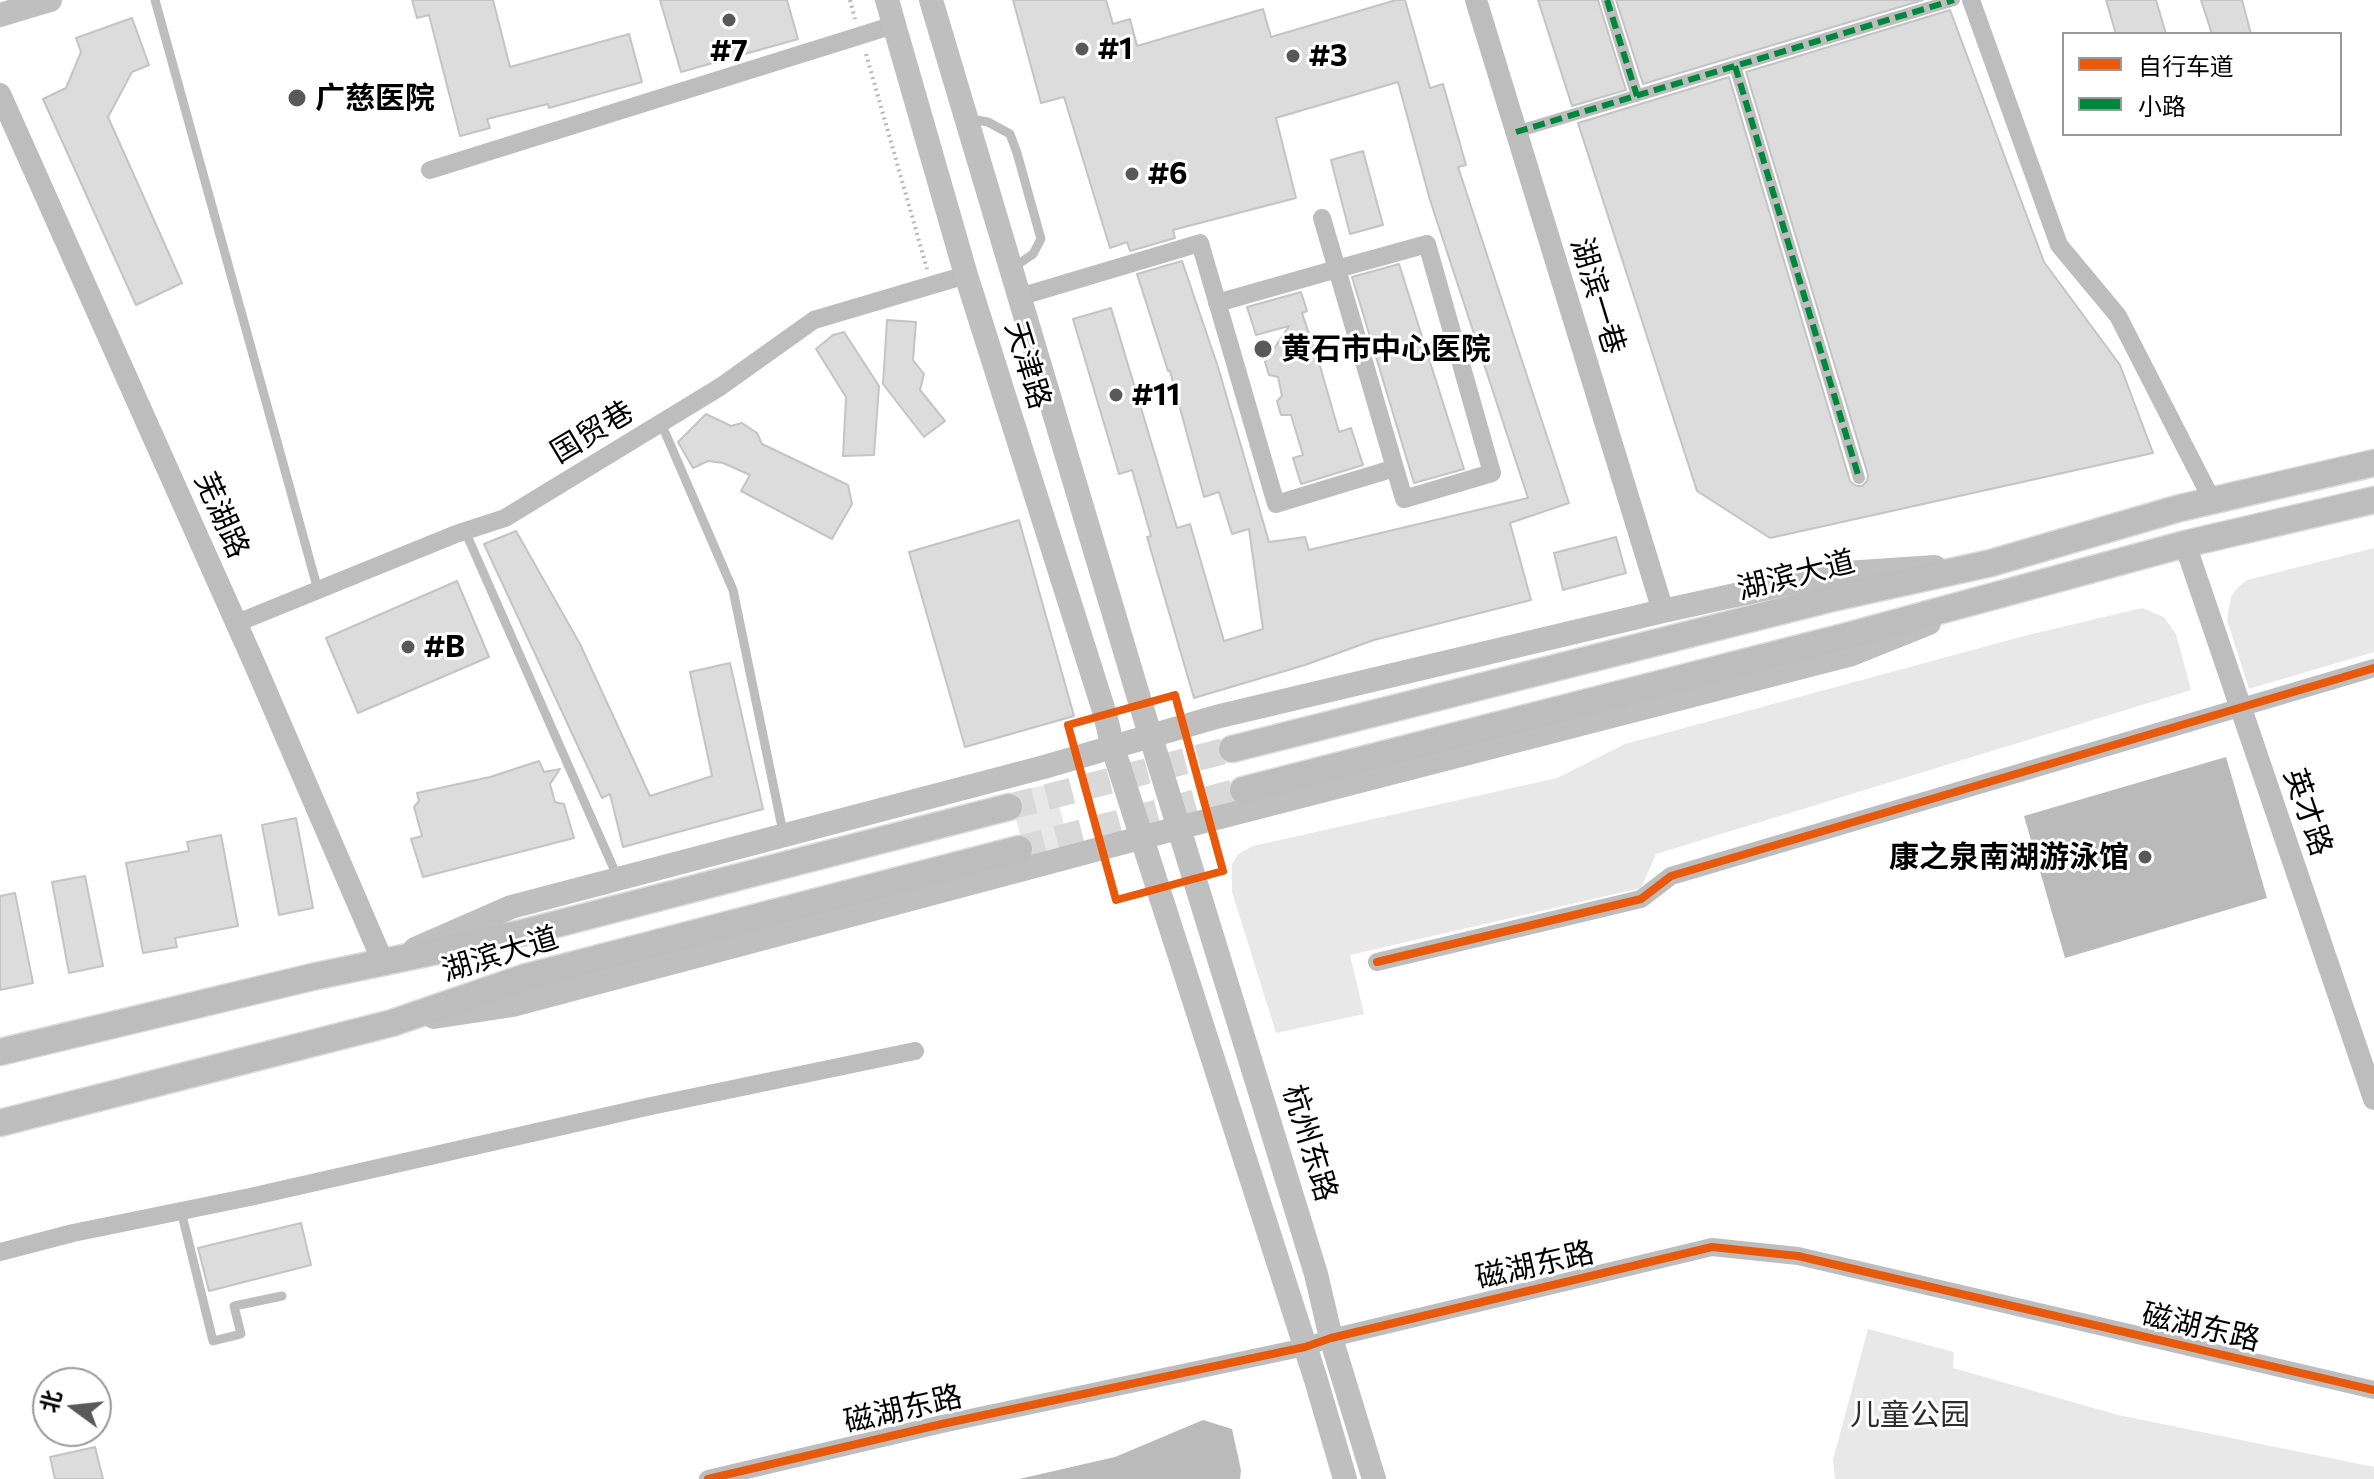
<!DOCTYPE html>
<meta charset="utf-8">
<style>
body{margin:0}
#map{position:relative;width:2374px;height:1479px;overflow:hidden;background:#fff;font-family:Commissioner,"Noto Sans SC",sans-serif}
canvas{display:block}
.legend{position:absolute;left:2062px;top:32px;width:280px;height:104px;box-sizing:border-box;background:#fff;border:2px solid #999;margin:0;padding:10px 14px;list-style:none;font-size:24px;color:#000}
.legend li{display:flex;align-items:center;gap:16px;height:40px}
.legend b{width:40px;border:2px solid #999}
.north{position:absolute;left:32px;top:1367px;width:80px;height:80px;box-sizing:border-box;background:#fff;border:2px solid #999;border-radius:50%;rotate:285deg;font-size:22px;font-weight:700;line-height:32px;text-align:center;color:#000}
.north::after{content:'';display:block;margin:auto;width:28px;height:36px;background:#595959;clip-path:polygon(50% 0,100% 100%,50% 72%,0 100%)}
</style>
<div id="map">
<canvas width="2374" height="1479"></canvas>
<ul class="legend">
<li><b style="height:10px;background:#e8590c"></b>自行车道</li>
<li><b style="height:10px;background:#00873e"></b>小路</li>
</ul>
<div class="north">北</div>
</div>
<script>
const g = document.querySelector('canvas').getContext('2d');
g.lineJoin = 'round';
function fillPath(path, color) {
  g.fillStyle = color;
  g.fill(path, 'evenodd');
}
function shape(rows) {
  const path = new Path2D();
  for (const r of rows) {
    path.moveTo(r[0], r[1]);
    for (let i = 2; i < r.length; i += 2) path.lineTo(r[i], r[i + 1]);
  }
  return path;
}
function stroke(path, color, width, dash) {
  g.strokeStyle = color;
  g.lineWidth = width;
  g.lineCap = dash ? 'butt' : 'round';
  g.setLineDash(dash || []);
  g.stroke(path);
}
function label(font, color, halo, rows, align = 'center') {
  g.font = font + ' Commissioner,"Noto Sans SC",sans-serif';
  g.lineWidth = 6;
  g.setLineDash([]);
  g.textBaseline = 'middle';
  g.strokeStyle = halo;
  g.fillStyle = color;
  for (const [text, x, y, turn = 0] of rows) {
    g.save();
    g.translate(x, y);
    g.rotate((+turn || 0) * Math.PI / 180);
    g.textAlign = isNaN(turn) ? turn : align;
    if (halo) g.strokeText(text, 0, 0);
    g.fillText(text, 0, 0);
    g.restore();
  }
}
fillPath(shape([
 [2374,548,2374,652,2249,689,2227,620,2231,597,2238,587,2247,580],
 [2142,608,2164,617,2176,634,2191,690,1656,854,1641,888,1350,955,1364,1014,1276,1033,1232,892,1232,864,1238,854,1253,846,1557,778,1625,744,2028,635],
 [1046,785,1055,789,1066,833,1060,847,1025,857,1010,793],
 [1868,1329,1954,1352,1953,1368,2118,1415,2374,1467,2374,1479,1835,1479,1833,1460]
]), '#e8e8e8');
fillPath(shape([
 [2226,757,2267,898,2065,958,2024,816],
 [1203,1420,1232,1429,1241,1470,1240,1479,1019,1479,1115,1457]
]), '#bababa');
const building = shape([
 [412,0,493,0,510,67,629,34,642,82,549,108,548,104,487,119,490,128,460,136,429,15,417,18,412,0],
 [660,0,787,0,798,39,681,72,660,0],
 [1013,0,1106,0,1113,24,1130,19,1137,46,1263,9,1271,37,1396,0,1405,0,1430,88,1443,84,1466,165,1458,167,1569,503,1510,523,1531,600,1374,640,1305,665,1194,698,1147,537,1151,536,1132,470,1119,474,1073,319,1111,308,1177,528,1190,524,1224,641,1263,629,1249,529,1232,534,1219,492,1204,497,1170,371,1168,371,1137,274,1182,261,1218,367,1269,542,1305,537,1309,550,1528,498,1430,200,1398,82,1276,118,1296,198,1173,230,1175,238,1130,251,1127,242,1110,248,1064,97,1041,103,1013,0],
 [1538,0,1598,0,1626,90,1572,106,1538,0],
 [1616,0,1923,0,1643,84,1616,0],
 [2106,0,2156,0,2166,34,2116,34,2106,0],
 [2201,0,2242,0,2251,34,2212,34,2201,0],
 [1950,10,2044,262,2120,365,2153,453,1770,538,1697,491,1578,123,1729,77,1850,481,1856,486,1862,486,1867,481,1868,475,1746,72,1950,10],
 [132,18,149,65,132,72,108,117,182,283,136,305,43,99,66,88,81,52,76,38,132,18],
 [1363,151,1383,225,1350,234,1331,160,1363,151],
 [1399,264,1464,469,1414,483,1352,277,1399,264],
 [1301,292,1307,311,1302,313,1320,366,1339,432,1351,428,1363,465,1301,484,1293,458,1303,455,1291,415,1281,415,1277,401,1282,396,1278,377,1269,375,1265,362,1289,326,1256,335,1247,307,1301,292],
 [887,320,916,322,913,360,924,374,920,390,945,421,924,437,883,384,887,320],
 [844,332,879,386,874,455,843,456,846,397,816,349,833,335,844,332],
 [706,414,731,426,742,423,757,433,762,444,848,485,852,504,832,539,741,491,750,475,723,463,708,461,693,468,678,442,706,414],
 [1019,520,1074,716,965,747,909,552,1019,520],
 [516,531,580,644,650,796,712,776,690,672,730,663,763,809,623,847,610,794,602,798,484,544,516,531],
 [1616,537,1626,573,1563,590,1554,553,1616,537],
 [457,581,489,657,358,713,326,638,457,581],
 [539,761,544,772,560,769,550,784,555,802,564,804,574,838,423,877,411,839,422,836,414,807,419,801,417,793,490,777,539,761],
 [296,818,313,908,279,915,262,825,296,818],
 [221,835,238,926,175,938,177,947,143,953,126,863,189,851,187,842,221,835],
 [85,876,103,966,69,973,52,882,85,876],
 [15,893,33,983,0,990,0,896,15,893],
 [301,1223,311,1265,209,1291,198,1248,301,1223],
 [95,1447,103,1479,55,1479,50,1457,95,1447]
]);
fillPath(building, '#dcdcdc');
stroke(building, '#c4c4c4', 2);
stroke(shape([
 [1009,807,1232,749],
 [1019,849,1243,790]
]), '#d9d9d9', 26, [26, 13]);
const primary = shape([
 [1232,749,1837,597,1991,563,2180,508,2374,463],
 [1243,790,1847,636,2185,544,2374,500],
 [0,1052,312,977,518,934,1009,807],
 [0,1123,392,1023,526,977,1019,849]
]);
stroke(primary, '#dbdbdb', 29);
stroke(shape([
 [850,0,855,19],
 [866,54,927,269]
]), '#b8b8b8', 4, [2, 4]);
stroke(shape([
 [155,0,318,590],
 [970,119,988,122,1010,134,1017,153,1041,239,1033,254,1014,267],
 [661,423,733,590,783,832],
 [465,531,617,876],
 [181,1211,213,1341,241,1334,234,1306,282,1296]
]), '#bdbdbd', 9);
stroke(shape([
 [1607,0,1637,96],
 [1735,66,1859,478],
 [1516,132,1954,0]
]), '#bdbdbd', 12);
stroke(shape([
 [1971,0,2059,245,2118,316,2212,500],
 [430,170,894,25],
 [1019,297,1200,243,1276,504,1395,468],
 [1217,303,1337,269,1427,244,1492,473,1404,499,1337,269,1322,218],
 [237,623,456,534,505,518,720,387,814,320,966,275],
 [1377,962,1641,899,1671,876,2374,668],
 [0,1252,73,1233,250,1197,651,1106,915,1051],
 [708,1479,942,1424,1305,1347,1331,1338,1712,1247,1798,1256,2374,1390]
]), '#bdbdbd', 18);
stroke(shape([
 [1476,0,1663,611],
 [0,94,255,665,383,962],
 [2185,544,2374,1099]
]), '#bdbdbd', 22);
stroke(shape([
 [887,0,966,275,1105,714,1113,748,1316,1380,1345,1479],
 [931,0,1141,705,1316,1274,1331,1338,1374,1479],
 [0,15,50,0],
 [415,949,511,907,1044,767,1216,717,1663,611,1831,574,1935,567],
 [434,1017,513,1005,1178,828,1849,655,1929,623]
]), '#bfbfbf', 24);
stroke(primary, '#bdbdbd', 26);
stroke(shape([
 [1607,0,1637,96],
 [1735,66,1859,478],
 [1516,132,1954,0]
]), '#00873e', 6, [12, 6]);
stroke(shape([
 [1175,695,1223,871,1116,900,1068,725,1175,695],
 [1377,962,1641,899,1671,876,2374,668],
 [708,1479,942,1424,1305,1347,1331,1338,1712,1247,1798,1256,2374,1390]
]), '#e8590c', 8);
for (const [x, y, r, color] of [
 [729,20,8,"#595959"],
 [1082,49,8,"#595959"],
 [1293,56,8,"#595959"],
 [297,98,10,"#595959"],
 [1132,174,8,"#595959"],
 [1263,349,10,"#595959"],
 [1116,395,8,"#595959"],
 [408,647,8,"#595959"],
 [2145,857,8,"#595959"]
]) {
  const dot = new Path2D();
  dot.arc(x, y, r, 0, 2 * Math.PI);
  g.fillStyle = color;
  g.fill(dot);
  stroke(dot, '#fff', 3);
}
label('bold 30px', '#000', '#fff', [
 ["#1",1098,49],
 ["#7",729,51,"center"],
 ["#3",1309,56],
 ["广慈医院",315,98],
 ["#6",1148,174],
 ["黄石市中心医院",1281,349],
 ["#11",1132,395],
 ["#B",424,647],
 ["康之泉南湖游泳馆",2129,857,"right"]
], 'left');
label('30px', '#000', '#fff', [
 ["湖滨一巷",1598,296,73],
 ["天津路",1028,365,73],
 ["国贸巷",592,432,-31],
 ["芜湖路",222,515,66],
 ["湖滨大道",1796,575,-14],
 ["英才路",2308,812,71],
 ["湖滨大道",500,954,-17],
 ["杭州东路",1310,1143,73],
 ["磁湖东路",1535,1265,-13],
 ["磁湖东路",2201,1327,13],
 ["磁湖东路",903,1409,-13]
]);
label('30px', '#2d2d2d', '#fff', [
 ["儿童公园",1910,1415]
]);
</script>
